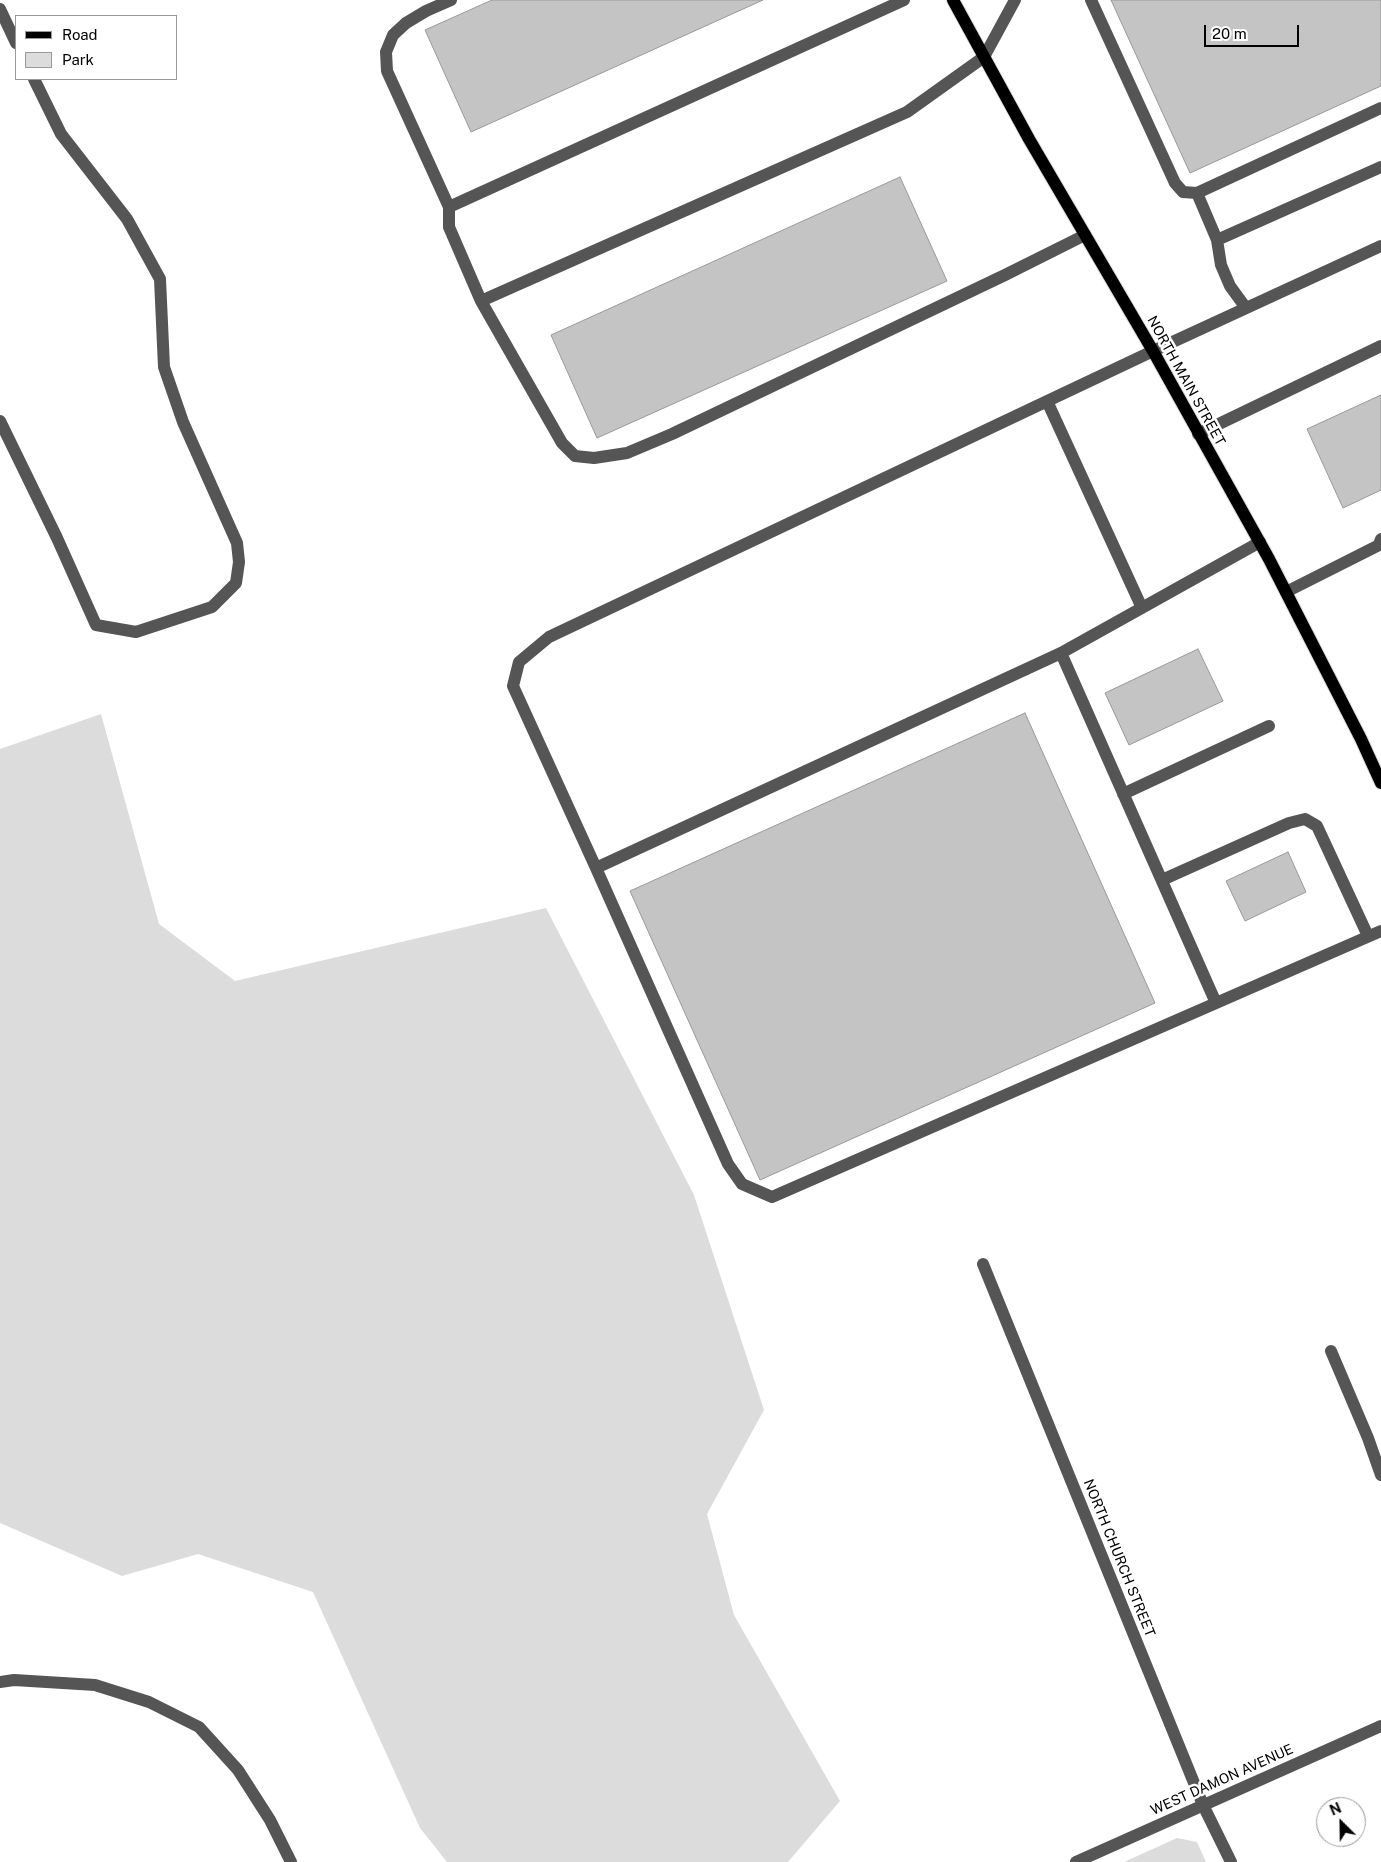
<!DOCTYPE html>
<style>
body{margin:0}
#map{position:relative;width:1381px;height:1862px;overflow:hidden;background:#fff;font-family:"Public Sans",sans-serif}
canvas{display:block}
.legend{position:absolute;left:15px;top:15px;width:162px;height:65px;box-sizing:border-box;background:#fff;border:1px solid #999;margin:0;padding:6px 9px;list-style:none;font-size:15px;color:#000}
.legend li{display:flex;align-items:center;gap:10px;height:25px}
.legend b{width:25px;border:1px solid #999}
.north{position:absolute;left:1316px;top:1797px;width:50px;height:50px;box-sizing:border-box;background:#fff;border:1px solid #999;border-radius:50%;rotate:337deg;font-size:14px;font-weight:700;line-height:20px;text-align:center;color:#000}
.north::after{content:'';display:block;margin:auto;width:18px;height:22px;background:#000;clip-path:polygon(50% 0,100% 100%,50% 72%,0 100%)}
.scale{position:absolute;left:1204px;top:25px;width:95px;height:22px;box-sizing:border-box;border:2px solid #000;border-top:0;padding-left:6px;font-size:15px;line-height:18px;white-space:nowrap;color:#000;-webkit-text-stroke:4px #fff;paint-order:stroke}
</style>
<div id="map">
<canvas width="1381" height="1862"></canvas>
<ul class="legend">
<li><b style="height:6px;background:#000"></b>Road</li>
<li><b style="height:14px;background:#dcdcdc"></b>Park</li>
</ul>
<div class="north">N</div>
<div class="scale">20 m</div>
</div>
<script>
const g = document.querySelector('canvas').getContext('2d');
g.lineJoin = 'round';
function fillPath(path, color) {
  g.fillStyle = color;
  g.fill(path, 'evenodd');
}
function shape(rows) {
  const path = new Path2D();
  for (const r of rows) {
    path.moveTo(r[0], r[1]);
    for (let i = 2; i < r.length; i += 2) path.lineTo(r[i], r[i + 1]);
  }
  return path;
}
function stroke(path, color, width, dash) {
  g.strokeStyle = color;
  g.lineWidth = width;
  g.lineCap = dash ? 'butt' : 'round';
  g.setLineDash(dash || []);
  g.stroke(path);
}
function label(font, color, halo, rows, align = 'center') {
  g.font = font + ' "Public Sans",sans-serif';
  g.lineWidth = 5;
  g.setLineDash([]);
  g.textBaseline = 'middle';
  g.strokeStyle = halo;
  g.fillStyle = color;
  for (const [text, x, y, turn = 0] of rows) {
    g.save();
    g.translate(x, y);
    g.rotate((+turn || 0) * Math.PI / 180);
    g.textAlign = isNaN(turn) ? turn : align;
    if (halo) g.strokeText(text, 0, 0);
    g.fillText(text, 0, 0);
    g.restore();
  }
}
fillPath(shape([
 [101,714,159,924,235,981,546,908,694,1195,764,1410,707,1514,734,1615,840,1801,788,1862,447,1862,420,1828,313,1592,198,1554,122,1576,0,1523,0,749],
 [1177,1838,1197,1842,1206,1862,1124,1862]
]), '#dcdcdc');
const building = shape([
 [492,0,763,0,471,132,425,30,492,0],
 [1111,0,1381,0,1381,86,1190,173,1111,0],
 [900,177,947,281,597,438,551,335,900,177],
 [1381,395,1381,490,1343,508,1307,429,1381,395],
 [1198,649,1223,701,1129,745,1105,693,1198,649],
 [1025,713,1155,1003,760,1180,630,891,1025,713],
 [1288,852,1306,892,1245,921,1226,881,1288,852]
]);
fillPath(building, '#c4c4c4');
stroke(building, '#999', 1);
const major = shape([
 [953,0,1029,139,1153,351,1269,559,1361,739,1381,783]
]);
stroke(major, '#dbdbdb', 14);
stroke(shape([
 [451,0,426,11,406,23,393,35,386,52,387,71,449,207,904,0],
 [1015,0,984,57,907,112,481,301,562,443,575,456,594,458,627,453,672,434,1005,275,1085,235],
 [1091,0,1175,183,1183,192,1197,193,1381,108],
 [0,9,16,43],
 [1197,193,1217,240,1221,265,1230,286,1246,308],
 [449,207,449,227,481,301],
 [1217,240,1381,167],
 [1381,246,1153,351,549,637,519,662,513,686,596,868,728,1164,742,1184,772,1197,1381,931],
 [1047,401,1142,608],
 [0,421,57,538,96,625,136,632,212,607,236,583,239,562,237,543,183,422,164,367,160,279,127,219,61,134,34,79],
 [1198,434,1381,346],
 [1286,592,1379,545,1381,539],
 [1061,653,1216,1003],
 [1123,794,1269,726],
 [596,868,1061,653,1260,542],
 [1162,880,1289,823,1305,819,1317,826,1368,936],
 [983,1264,1203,1805,1231,1862],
 [1331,1351,1368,1438,1381,1475],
 [0,1682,14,1680,95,1685,149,1702,199,1727,238,1770,270,1820,291,1862],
 [1076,1862,1381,1726]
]), '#555', 12);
stroke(major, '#000', 12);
label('14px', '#000', '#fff', [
 ["NORTH MAIN STREET",1186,381,61],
 ["NORTH CHURCH STREET",1119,1558,68],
 ["WEST DAMON AVENUE",1222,1780,-24]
]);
</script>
